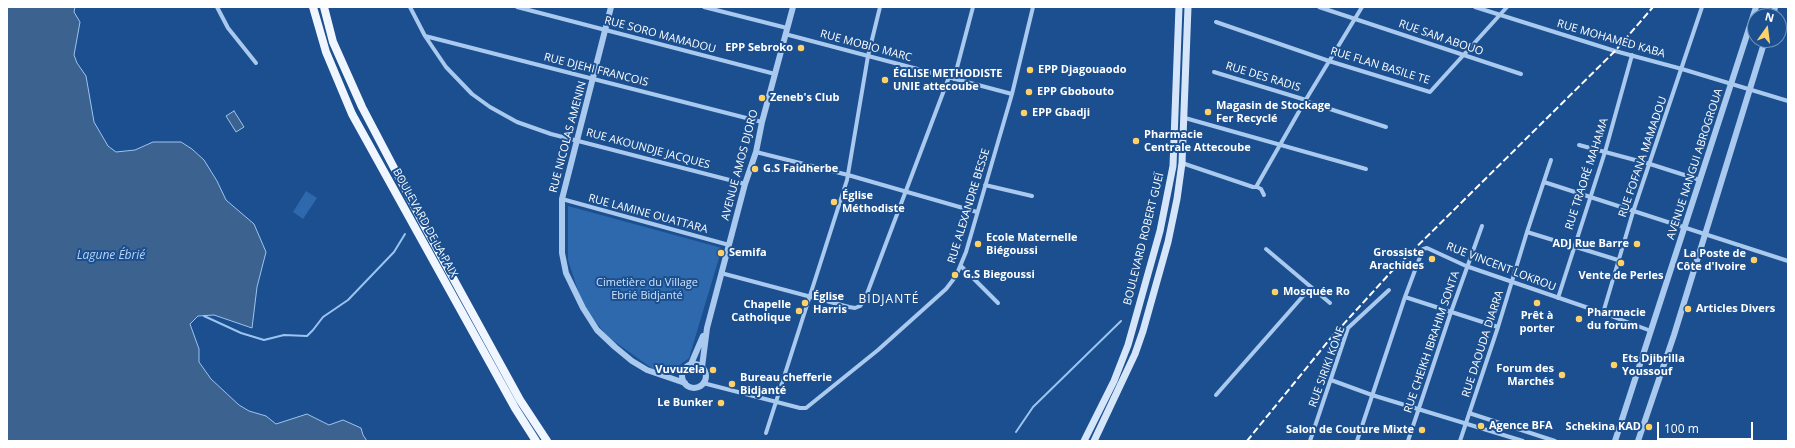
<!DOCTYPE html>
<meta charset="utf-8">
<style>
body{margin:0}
#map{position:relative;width:1795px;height:448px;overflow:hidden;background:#1b4f8f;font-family:"Open Sans",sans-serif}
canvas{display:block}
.frame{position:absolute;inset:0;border:8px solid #fff;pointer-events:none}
.north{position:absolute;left:1747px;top:8px;width:40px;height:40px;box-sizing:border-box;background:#1b4f8f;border:1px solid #7695bc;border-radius:50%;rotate:14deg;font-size:11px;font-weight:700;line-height:16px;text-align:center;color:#fff}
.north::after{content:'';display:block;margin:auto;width:14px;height:18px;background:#ffd166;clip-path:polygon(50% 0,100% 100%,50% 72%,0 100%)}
.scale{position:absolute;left:1657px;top:422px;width:96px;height:18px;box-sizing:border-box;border:2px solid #fff;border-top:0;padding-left:5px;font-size:12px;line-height:14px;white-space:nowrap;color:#fff;-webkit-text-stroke:3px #1b4f8f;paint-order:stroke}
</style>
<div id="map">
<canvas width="1795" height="448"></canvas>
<div class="frame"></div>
<div class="north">N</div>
<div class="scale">100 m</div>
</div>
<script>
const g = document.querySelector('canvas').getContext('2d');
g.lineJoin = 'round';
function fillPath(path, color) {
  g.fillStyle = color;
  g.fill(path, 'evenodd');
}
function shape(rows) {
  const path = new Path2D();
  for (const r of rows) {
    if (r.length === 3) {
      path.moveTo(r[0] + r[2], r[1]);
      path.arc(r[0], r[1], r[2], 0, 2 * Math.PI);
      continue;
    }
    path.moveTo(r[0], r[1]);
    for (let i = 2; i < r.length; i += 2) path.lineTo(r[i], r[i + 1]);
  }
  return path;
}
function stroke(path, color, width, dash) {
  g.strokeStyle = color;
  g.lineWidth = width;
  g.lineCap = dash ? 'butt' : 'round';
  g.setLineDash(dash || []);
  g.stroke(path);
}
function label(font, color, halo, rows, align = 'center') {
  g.font = font + ' "Open Sans",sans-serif';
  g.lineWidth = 4;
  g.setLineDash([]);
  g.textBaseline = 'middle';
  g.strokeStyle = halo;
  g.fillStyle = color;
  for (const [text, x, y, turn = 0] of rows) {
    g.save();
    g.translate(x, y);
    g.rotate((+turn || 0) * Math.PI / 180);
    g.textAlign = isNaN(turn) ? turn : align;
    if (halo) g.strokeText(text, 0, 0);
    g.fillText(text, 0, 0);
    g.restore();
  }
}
fillPath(shape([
 [306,191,317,198,303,219,293,212],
 [568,206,722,248,689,358,672,371,653,369,608,337,583,306,568,260]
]), '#2e69ad');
const water = shape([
 [7,7,75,7,74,12,80,22,74,55,77,63,86,76,94,122,108,146,116,152,135,150,153,142,181,142,192,149,204,160,217,181,226,200,254,224,266,252,257,287,252,328,214,315,198,316,190,324,199,349,199,362,211,379,239,405,249,411,266,416,276,424,307,414,329,425,343,420,361,428,363,435,367,441,7,441,7,7],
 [234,111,244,127,236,132,226,116,234,111]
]);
fillPath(water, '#3c6290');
stroke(water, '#9cc4f0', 1);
stroke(shape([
 [204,316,241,333,264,340,284,335,307,336,313,330,323,317,348,300,394,252,405,234],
 [1016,432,1033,407,1121,321]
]), '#9cc4f0', 2);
stroke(shape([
 [217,7,228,28,256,63],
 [410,7,425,36,446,67,472,94,490,107,517,122,551,134,745,184],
 [517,7,775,74],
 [704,7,787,28],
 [1319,7,1521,74],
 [1475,7,1615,51,1682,69,1788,101],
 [1216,22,1329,61,1430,92,1507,7],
 [785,34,1012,94],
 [425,36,762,122],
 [1214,72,1306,100],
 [954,79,973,7],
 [1305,101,1386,127],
 [1185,118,1366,169],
 [1579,145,1650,164,1700,180],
 [756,152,848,175,977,212],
 [1182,163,1253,187,1257,187,1261,189,1264,195],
 [1544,182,1788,261],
 [985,185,1032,196],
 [1256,187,1305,101,1362,7],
 [562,199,729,245],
 [1527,232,1618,260],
 [1266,249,1330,303],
 [961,266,998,303],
 [721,273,849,307,855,308,860,306,865,299,949,77],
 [1405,297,1498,327],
 [1558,298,1605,152,1632,55],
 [1603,313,1633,212,1702,7],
 [1331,380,1372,395,1523,441],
 [703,383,800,408,806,408,878,350,946,289,956,276,966,252,1012,94,1033,7],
 [1216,395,1311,287],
 [1469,413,1555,441],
 [766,433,847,180,868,56,880,7],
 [1310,441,1348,328,1389,290],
 [1357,441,1405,297,1423,249,1427,248,1466,266,1603,313,1651,331],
 [1408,441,1451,312,1482,226],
 [1460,441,1498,327,1527,232,1551,160]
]), '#a9c9ee', 4);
stroke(shape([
 [611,7,562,199,562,253,566,273,583,308,597,330,615,347,632,361,647,370,685,383],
 [1773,16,1775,7],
 [691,364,703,336],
 [694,376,12],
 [702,367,707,328,745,184,756,152,762,122,793,7],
 [1615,441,1756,7],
 [1638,441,1674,335,1765,40]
]), '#a9c9ee', 6);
stroke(shape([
 [1084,441,1114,381,1128,345,1160,231,1173,166,1179,7],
 [1094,441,1135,354,1143,331,1168,242,1177,199,1182,163,1188,7]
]), '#d6e6fa', 7);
stroke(shape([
 [313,7,326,52,352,114,515,408,536,441],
 [324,7,333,42,362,107,424,225,520,400,547,441]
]), '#f0f6ff', 8);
stroke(shape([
 [1247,441,1330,339,1391,272,1615,51,1653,7]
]), '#fff', 2, [7, 3]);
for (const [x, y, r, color] of [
 [801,48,4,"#ffd166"],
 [1030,70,4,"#ffd166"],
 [885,80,4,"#ffd166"],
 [1029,92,4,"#ffd166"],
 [762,98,4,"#ffd166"],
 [1208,112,4,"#ffd166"],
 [1024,113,4,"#ffd166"],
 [1136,141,4,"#ffd166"],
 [755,169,4,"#ffd166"],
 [834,202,4,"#ffd166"],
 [978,244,4,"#ffd166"],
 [1637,244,4,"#ffd166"],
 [721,253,4,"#ffd166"],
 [1432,259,4,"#ffd166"],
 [1754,260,4,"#ffd166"],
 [1621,263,4,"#ffd166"],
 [955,275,4,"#ffd166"],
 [1275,292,4,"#ffd166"],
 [805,303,4,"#ffd166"],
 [1537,303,4,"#ffd166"],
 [1688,309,4,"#ffd166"],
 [799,311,4,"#ffd166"],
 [1579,319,4,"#ffd166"],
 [1614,365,4,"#ffd166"],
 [713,370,4,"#ffd166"],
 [1562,375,4,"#ffd166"],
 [732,384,4,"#ffd166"],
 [721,403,4,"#ffd166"],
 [1481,426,4,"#ffd166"],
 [1649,427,4,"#ffd166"],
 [1422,430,4,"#ffd166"]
]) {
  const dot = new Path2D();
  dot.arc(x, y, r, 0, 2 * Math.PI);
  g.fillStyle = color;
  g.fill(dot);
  stroke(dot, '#1b4f8f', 1.5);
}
label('11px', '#fff', '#1b4f8f', [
 ["RUE SORO MAMADOU",660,35,15],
 ["RUE SAM ABOUO",1441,38,19],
 ["RUE MOHAMED KABA",1611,39,16],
 ["RUE MOBIO MARC",866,46,15],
 ["RUE FLAN BASILE TE",1380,66,17],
 ["RUE DJEHI FRANCOIS",596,70,14],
 ["RUE DES RADIS",1263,77,17],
 ["RUE NICOLAS AMENIN",568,137,-75],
 ["RUE AKOUNDJE JACQUES",648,149,15],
 ["RUE FOFANA MAMADOU",1643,157,-71],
 ["AVENUE NANGUI ABROGROUA",1695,164,-72],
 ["AVENUE AMOS DJORO",740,165,-75],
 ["RUE TRAORÉ MAHAMA",1587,174,-72],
 ["RUE ALEXANDRE BESSE",969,206,-73],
 ["RUE LAMINE OUATTARA",648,214,15],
 ["BOULEVARD DE LA PAIX",425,223,61],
 ["BOULEVARD ROBERT GUEÏ",1144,239,-76],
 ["RUE VINCENT LOKROU",1501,267,21],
 ["RUE CHEIKH IBRAHIM SONTA",1432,342,-71],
 ["RUE DAOUDA DIARRA",1483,344,-72],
 ["RUE SIRIKI KONE",1327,367,-70]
]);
label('bold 11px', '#fff', '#1b4f8f', [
 ["EPP Sebroko",793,48,"right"],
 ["EPP Djagouaodo",1038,70],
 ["ÉGLISE METHODISTE",893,74],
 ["UNIE attecoube",893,87],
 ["EPP Gbobouto",1037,92],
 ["Zeneb's Club",770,98],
 ["Magasin de Stockage",1216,106],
 ["Fer Recyclé",1216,119],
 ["EPP Gbadji",1032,113],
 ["Pharmacie",1144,135],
 ["Centrale Attecoube",1144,148],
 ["G.S Faidherbe",763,169],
 ["Église",842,196],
 ["Méthodiste",842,209],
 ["Ecole Maternelle",986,238],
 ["Biégoussi",986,251],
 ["ADJ Rue Barre",1629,244,"right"],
 ["Semifa",729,253],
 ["Grossiste",1424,253,"right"],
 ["Arachides",1424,266,"right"],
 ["La Poste de",1746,254,"right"],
 ["Côte d'Ivoire",1746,267,"right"],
 ["G.S Biegoussi",963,275],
 ["Vente de Perles",1621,276,"center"],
 ["Mosquée Ro",1283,292],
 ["Église",813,297],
 ["Harris",813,310],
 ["Chapelle",791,305,"right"],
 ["Catholique",791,318,"right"],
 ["Articles Divers",1696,309],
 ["Pharmacie",1587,313],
 ["du forum",1587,326],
 ["Prêt à",1537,316,"center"],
 ["porter",1537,329,"center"],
 ["Ets Djibrilla",1622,359],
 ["Youssouf",1622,372],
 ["Forum des",1554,369,"right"],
 ["Marchés",1554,382,"right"],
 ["Vuvuzela",705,370,"right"],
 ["Bureau chefferie",740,378],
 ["Bidjanté",740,391],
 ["Le Bunker",713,403,"right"],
 ["Agence BFA",1489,426],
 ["Schekina KAD",1641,427,"right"],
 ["Salon de Couture Mixte",1414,430,"right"]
], 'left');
label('11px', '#cfe3fa', '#1b4f8f', [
 ["Cimetière du Village",647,283],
 ["Ebrié Bidjanté",647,296]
]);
label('italic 12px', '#b5d3f5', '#1b4f8f', [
 ["Lagune Ébrié",111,256]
]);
g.letterSpacing = '1px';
label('12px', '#fff', '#1b4f8f', [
 ["BIDJANTÉ",889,300]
]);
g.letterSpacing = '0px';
</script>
